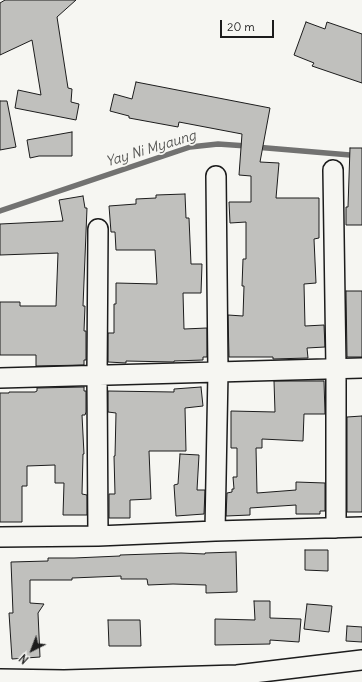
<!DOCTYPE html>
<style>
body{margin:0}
#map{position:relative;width:362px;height:682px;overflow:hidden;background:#f6f6f2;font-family:Delius,sans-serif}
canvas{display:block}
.north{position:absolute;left:12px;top:630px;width:40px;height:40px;-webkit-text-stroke:3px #f6f6f2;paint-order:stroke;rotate:222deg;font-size:11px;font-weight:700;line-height:16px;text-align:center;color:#1c1c1c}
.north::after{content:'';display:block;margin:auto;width:14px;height:18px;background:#1c1c1c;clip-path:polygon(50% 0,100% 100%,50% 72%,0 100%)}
.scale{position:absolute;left:220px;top:20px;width:54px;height:18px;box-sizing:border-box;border:2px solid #1c1c1c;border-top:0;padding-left:5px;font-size:12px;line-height:14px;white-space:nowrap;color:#1c1c1c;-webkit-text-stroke:3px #f6f6f2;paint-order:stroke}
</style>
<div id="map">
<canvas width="362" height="682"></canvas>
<div class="north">N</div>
<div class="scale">20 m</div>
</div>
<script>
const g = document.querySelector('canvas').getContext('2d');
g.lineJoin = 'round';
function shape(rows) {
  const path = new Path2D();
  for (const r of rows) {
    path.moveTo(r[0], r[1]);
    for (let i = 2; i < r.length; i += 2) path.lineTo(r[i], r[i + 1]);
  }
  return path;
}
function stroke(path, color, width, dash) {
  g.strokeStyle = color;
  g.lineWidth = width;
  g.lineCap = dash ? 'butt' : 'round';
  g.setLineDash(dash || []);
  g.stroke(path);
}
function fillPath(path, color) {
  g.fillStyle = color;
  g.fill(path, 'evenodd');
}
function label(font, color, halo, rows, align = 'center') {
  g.font = font + ' Delius,sans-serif';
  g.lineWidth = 3.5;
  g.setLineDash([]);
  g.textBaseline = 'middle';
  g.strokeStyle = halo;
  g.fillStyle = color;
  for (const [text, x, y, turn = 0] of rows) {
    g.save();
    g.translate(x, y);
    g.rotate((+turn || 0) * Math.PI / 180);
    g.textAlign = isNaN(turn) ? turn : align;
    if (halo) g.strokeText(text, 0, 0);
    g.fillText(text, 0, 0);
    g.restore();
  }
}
stroke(shape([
 [255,147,362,156],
 [0,211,190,147,218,144,247,146]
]), '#727271', 5.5);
const building = shape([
 [5,0,76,0,57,17,68,88,72,89,71,102,79,104,76,120,15,108,18,90,41,95,32,40,0,55,0,3,5,0],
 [306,22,325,29,327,22,362,34,362,83,312,66,314,63,294,55,306,22],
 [136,82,270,108,260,162,279,163,276,198,319,198,319,238,314,239,316,283,304,284,305,326,324,325,325,347,307,348,308,358,273,359,273,357,229,357,228,315,243,316,244,286,242,286,243,259,246,259,246,222,230,223,229,202,251,202,251,176,239,175,242,134,179,122,178,127,129,118,129,116,110,111,114,94,132,99,136,82],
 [0,101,7,101,16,147,0,150,0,101],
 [72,132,72,156,39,156,30,158,27,140,72,132],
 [350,148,362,148,362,225,346,225,346,207,348,207,350,148],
 [185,194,186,218,189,218,191,264,202,264,201,293,183,293,184,329,207,328,207,357,203,357,203,360,174,361,174,362,126,361,126,363,108,362,108,333,114,333,114,304,116,304,116,283,157,284,155,250,116,250,115,232,111,232,109,206,136,204,136,199,156,198,156,195,185,194],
 [83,196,85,208,87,208,83,306,85,306,84,331,86,331,86,360,84,360,84,365,36,366,36,355,0,355,0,302,20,302,20,306,56,306,58,253,0,255,0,224,63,221,59,200,83,196],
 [346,291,362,291,362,357,347,357,346,291],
 [274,381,324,381,325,414,304,414,303,441,262,439,262,448,256,448,257,493,296,490,296,482,325,483,325,511,320,511,320,514,296,514,296,505,250,508,250,515,226,516,227,493,232,492,232,489,234,489,233,477,237,477,237,448,231,448,231,411,275,412,274,381],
 [84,387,84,391,86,391,86,412,85,415,82,415,84,454,83,454,82,494,87,495,87,515,63,515,64,483,55,483,55,465,27,466,27,486,22,486,22,522,0,522,0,393,9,393,9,392,35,392,37,391,37,388,84,387],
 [201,387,203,406,185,408,186,451,149,451,151,499,130,500,130,518,109,518,109,494,115,494,114,456,115,456,116,413,108,412,108,391,174,392,174,389,201,387],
 [362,416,362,512,347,512,347,417,362,416],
 [180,454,199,455,197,490,205,490,204,514,176,516,174,485,178,484,180,454],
 [305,550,328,550,328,571,305,570,305,550],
 [236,552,237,592,206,593,206,585,173,584,148,585,147,579,121,579,121,576,72,578,72,580,30,580,30,603,44,604,38,613,40,657,12,659,9,613,13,613,11,562,48,561,48,558,74,558,120,556,120,555,181,553,205,554,205,553,236,552],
 [254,601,270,601,270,618,301,619,299,642,270,640,270,644,215,645,215,619,255,620,254,601],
 [307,604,332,606,329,632,304,629,307,604],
 [108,620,140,620,141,646,109,646,108,620],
 [347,626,362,627,362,642,346,641,347,626]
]);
fillPath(building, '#c0c0bd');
stroke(building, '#1c1c1c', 1);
const minor = shape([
 [333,170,336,368,336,528],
 [98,229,97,376,98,536],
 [0,378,362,368],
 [215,531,218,372,216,176],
 [0,537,98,536,215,531,362,527],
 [0,679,64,680,237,675,362,660]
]);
stroke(minor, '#1c1c1c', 22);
stroke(minor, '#f6f6f2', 19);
label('italic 14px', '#565654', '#f6f6f2', [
 ["Yay Ni Myaung",151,149,-17]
]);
</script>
